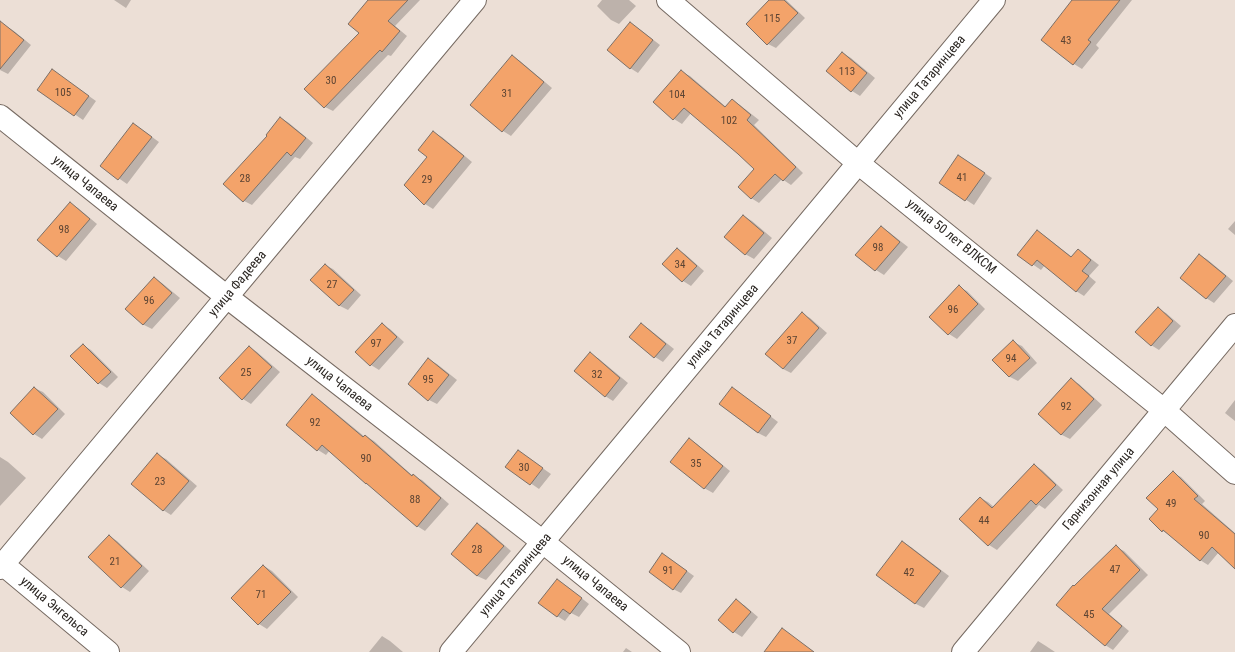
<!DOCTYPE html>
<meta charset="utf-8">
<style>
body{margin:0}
canvas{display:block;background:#ecdfd6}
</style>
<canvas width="1235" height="652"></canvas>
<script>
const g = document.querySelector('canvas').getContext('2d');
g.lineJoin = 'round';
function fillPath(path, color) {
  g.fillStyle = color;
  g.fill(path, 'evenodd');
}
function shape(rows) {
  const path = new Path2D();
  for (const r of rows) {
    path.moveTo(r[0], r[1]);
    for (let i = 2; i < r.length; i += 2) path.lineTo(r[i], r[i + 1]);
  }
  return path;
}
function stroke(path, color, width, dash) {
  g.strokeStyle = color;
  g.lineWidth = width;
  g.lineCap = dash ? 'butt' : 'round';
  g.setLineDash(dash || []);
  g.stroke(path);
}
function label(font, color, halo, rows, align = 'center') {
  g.font = font + ' "Roboto Condensed",sans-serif';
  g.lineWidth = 3.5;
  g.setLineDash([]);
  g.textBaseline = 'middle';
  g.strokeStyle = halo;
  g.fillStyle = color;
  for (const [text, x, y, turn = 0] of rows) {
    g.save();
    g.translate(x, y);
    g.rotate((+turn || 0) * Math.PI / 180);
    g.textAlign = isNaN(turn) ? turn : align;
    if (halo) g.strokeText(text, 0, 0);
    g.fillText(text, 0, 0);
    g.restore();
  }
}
fillPath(shape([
 [114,0,131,0,126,8],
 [369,0,420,0,395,26,407,36,391,56,388,55,333,111,325,107,360,33],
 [602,0,629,0,636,6,619,24,611,20,597,6],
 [771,0,786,0,805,18,776,48,768,44],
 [1073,0,1132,0,1096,45,1099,48,1082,69,1074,64],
 [630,23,638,28,660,45,638,73,630,68],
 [6,26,14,31,31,45,8,74,0,70,0,33],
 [843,53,851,58,875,78,860,96,852,91,828,71],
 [512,56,520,61,552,88,511,136,503,131,471,105],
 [52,70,96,101,83,120,38,89],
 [682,72,690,76,726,107,732,100,740,105,759,120,754,125,803,173,791,185,782,179,759,203,751,198,756,169,691,113,682,124,674,119,655,102],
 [281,118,289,123,313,143,300,159,295,157,252,205,244,201,268,135],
 [134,124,159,142,127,184,101,166],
 [434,133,442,137,472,162,433,209,425,204,406,185,429,157],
 [959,156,992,178,974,205,940,183],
 [70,203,78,208,97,224,66,261,58,256,39,240],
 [744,216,752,221,772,238,754,259,745,254],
 [1235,221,1235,235,1228,229],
 [881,227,889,232,908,247,884,275,876,270,857,255],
 [1037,231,1045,236,1072,257,1078,250,1086,255,1099,265,1089,276,1096,282,1084,296,1076,291,1045,265,1041,270,1019,255],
 [677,249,685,254,704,271,691,286,683,281,664,264],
 [1200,255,1208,260,1233,281,1214,303,1206,298],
 [325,265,333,269,361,295,348,310,340,306,311,280],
 [154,278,162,283,180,298,152,329,144,325,126,309],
 [959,287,967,291,985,309,957,339,949,334],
 [1158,309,1166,313,1181,326,1159,350,1151,345],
 [802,314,810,318,827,333,791,373,783,369],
 [641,324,649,329,674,349,663,362,655,357],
 [382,325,390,329,404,342,379,370,371,365,357,352],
 [1013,342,1022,346,1037,363,1018,381,1010,377,994,360],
 [83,345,91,350,118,377,107,388,99,383,71,356],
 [249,347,257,352,280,372,251,404,243,399],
 [590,354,598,358,628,383,613,401,605,396],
 [429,360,437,364,457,380,437,404,429,400],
 [1071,380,1079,384,1102,405,1070,439,1062,435,1039,414],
 [34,388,43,392,65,414,42,439,34,434,11,413],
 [732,388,740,393,778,422,766,437,758,433,720,404],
 [312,395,320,400,365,437,366,436,374,441,413,476,422,480,449,504,425,531,417,526,372,487,366,484,330,450,326,455,318,450,287,425],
 [1235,400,1235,421,1225,413],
 [689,440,697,444,730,471,713,493,704,488],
 [518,451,551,474,539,489,507,467],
 [158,455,166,459,197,486,171,515,163,510],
 [0,457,8,462,26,478,0,506],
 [1034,465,1042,470,1063,490,1045,509,1039,505,997,550,989,545,980,498,988,502,994,507],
 [1173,473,1181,477,1205,501,1202,504,1235,533,1235,567,1219,552,1208,565,1200,560,1171,536,1163,531,1150,519,1159,509],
 [478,524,486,529,511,551,486,580,477,576,452,554],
 [109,536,117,541,149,571,130,592,122,587,90,557],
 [903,542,911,547,949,576,924,608,916,604,878,575],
 [1116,547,1124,551,1148,575,1109,614,1129,631,1113,650,1105,645,1074,587],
 [663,554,694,576,681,593,673,589],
 [264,566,272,571,298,597,267,629,259,624],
 [565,585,589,604,579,617,571,613,565,621,557,616],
 [736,601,744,605,758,617,742,637,734,632],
 [382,636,390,641,403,652,369,652],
 [1038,641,1046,646,1055,652,1030,652],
 [626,648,632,652,623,652]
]), '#0003');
const building = shape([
 [368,0,408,0,388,21,400,31,382,52,380,50,324,108,304,89,359,33,348,24,368,0],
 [769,0,784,0,798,13,767,45,746,24,769,0],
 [1072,0,1120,0,1088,40,1091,42,1073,65,1041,40,1072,0],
 [0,21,24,40,0,69,0,21],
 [630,22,653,40,630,69,607,50,630,22],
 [842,52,867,73,851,92,826,71,842,52],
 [512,55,544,82,502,132,470,105,512,55],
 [52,69,89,96,74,116,37,90,52,69],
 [681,70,725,107,732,99,751,115,747,120,796,167,783,181,775,174,751,199,738,187,754,169,738,154,684,108,673,120,653,102,681,70],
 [280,117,306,138,291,156,287,152,243,202,223,184,267,136,266,135,280,117],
 [133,123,152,137,118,180,100,166,133,123],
 [433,131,464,156,424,205,404,185,427,157,418,150,433,131],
 [958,155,985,173,965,201,939,183,958,155],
 [70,202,90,219,57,257,37,240,70,202],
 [743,215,764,233,745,255,724,237,743,215],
 [881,226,900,242,875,271,855,255,881,226],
 [1037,230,1071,257,1078,249,1091,260,1082,271,1089,276,1076,292,1037,260,1032,266,1017,255,1037,230],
 [677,248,697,266,682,282,662,264,677,248],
 [1199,254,1226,276,1206,299,1180,278,1199,254],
 [325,264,354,290,339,306,310,280,325,264],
 [154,277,172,293,143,325,125,309,154,277],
 [959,285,978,304,948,335,929,317,959,285],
 [1158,307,1173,321,1151,346,1135,332,1158,307],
 [802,312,819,328,783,369,765,354,802,312],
 [382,323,397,337,370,366,355,352,382,323],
 [641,323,666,344,654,358,629,337,641,323],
 [1013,340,1030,358,1009,377,992,360,1013,340],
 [83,344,111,372,98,384,70,356,83,344],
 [249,346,272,367,242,400,219,378,249,346],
 [590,352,620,378,605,397,574,371,590,352],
 [428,358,449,375,428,401,408,384,428,358],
 [1071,378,1094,399,1061,435,1038,414,1071,378],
 [34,387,58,409,33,435,10,413,34,387],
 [732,387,771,416,758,433,719,404,732,387],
 [312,394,363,437,365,435,412,476,413,474,441,498,417,527,366,483,366,484,322,445,317,451,286,425,312,394],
 [689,438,723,466,704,489,670,462,689,438],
 [518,450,543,468,530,485,505,467,518,450],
 [157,453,189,481,163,511,131,484,157,453],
 [1034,464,1056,485,1036,505,1031,500,988,546,959,519,980,497,992,508,1034,464],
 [1173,471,1198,496,1194,499,1235,534,1235,569,1212,547,1200,561,1163,530,1162,532,1149,519,1158,509,1146,498,1173,471],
 [477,523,504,546,477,576,451,554,477,523],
 [109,535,142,566,121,588,88,557,109,535],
 [902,541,941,571,915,604,876,575,902,541],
 [1116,545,1140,570,1102,609,1122,626,1105,646,1056,605,1073,585,1074,586,1116,545],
 [662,553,687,571,673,590,649,572,662,553],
 [263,565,291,592,258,625,231,598,263,565],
 [557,579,582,598,570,614,563,609,557,617,538,603,557,579],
 [736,599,751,612,733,633,718,620,736,599],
 [782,628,814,652,764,652,782,628]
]);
fillPath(building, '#f3a36a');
stroke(building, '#7c7068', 1);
const street = shape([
 [668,0,858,163,1165,411,1235,473],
 [0,116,227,297,543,542,679,652],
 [0,562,108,652],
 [0,568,475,0],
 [451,652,994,0],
 [963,652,1235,325]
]);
stroke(street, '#766a62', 24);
stroke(street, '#fff', 22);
label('11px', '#5c4433', null, [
 ["115",772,19],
 ["43",1066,41],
 ["113",847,72],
 ["30",331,81],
 ["105",63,93],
 ["31",507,94],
 ["104",677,95],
 ["102",729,121],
 ["41",962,178],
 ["28",245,179],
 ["29",427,180],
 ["98",64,230],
 ["98",878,248],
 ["34",680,265],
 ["27",332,285],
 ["96",149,301],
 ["96",953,310],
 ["37",792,341],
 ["97",376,344],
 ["94",1011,359],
 ["25",246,373],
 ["32",597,375],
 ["95",428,380],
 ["92",1066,407],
 ["92",315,423],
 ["90",366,459],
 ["35",696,464],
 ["30",524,468],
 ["23",160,482],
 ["88",415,500],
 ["49",1171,504],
 ["44",984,521],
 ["90",1204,536],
 ["28",477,550],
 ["21",115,562],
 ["47",1115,570],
 ["91",668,571],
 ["42",909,573],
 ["71",261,595],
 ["45",1089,615]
]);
label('13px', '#2a2521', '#fff', [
 ["улица Татаринцева",930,77,-50],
 ["улица Чапаева",85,184,39],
 ["улица 50 лет ВЛКСМ",951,237,39],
 ["улица Фадеева",238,284,-50],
 ["улица Татаринцева",723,326,-50],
 ["улица Чапаева",339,384,38],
 ["Гарнизонная улица",1099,489,-50],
 ["улица Татаринцева",516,575,-50],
 ["улица Чапаева",595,584,39],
 ["улица Энгельса",54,607,40]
]);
</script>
